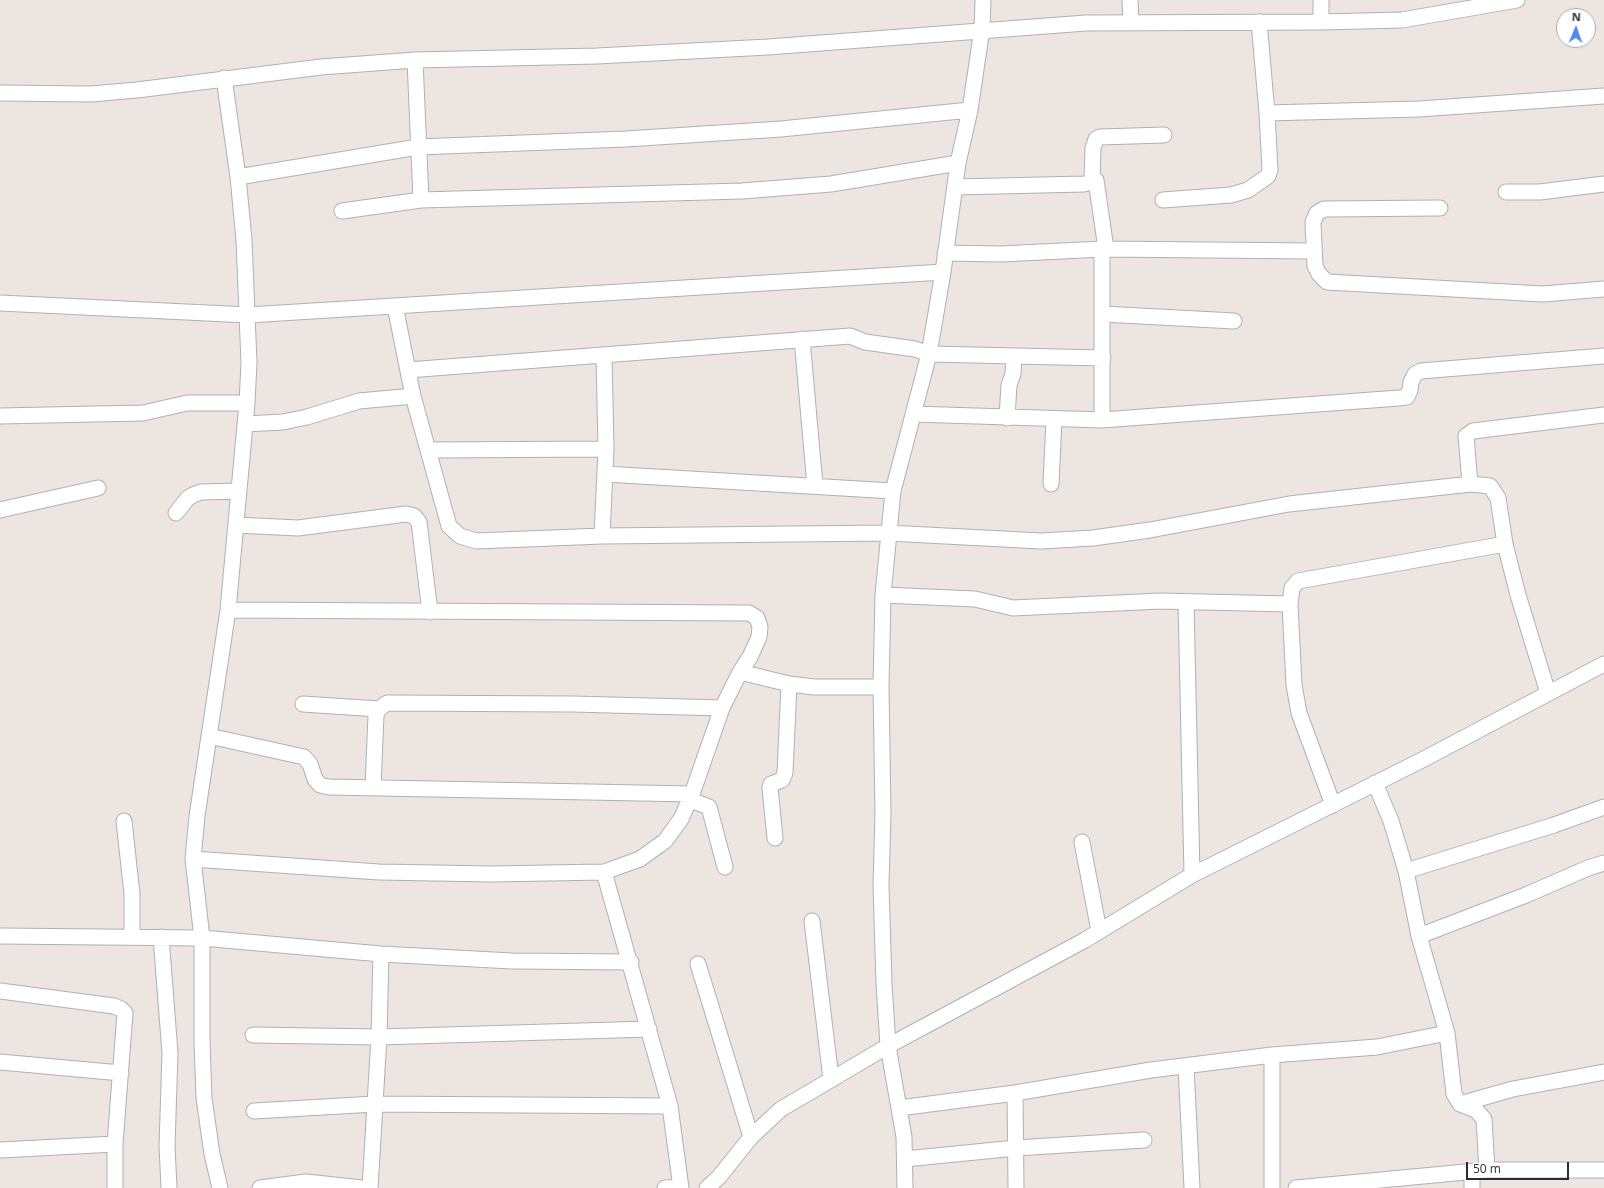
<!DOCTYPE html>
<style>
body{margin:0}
#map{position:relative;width:1604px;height:1188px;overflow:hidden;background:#ede5e0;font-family:"Open Sans",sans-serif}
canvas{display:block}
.north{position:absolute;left:1556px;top:8px;width:40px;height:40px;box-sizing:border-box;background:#fff;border:1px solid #ababab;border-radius:50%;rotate:2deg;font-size:11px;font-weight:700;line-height:16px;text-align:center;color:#2d2d2d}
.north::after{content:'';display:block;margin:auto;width:14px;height:18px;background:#4d8ced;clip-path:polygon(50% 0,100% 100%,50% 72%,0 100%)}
.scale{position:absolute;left:1466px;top:1162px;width:103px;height:18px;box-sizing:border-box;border:2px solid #2d2d2d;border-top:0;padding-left:5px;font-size:12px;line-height:14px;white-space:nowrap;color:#2d2d2d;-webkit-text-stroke:3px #fff;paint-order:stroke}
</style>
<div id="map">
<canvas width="1604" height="1188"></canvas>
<div class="north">N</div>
<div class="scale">50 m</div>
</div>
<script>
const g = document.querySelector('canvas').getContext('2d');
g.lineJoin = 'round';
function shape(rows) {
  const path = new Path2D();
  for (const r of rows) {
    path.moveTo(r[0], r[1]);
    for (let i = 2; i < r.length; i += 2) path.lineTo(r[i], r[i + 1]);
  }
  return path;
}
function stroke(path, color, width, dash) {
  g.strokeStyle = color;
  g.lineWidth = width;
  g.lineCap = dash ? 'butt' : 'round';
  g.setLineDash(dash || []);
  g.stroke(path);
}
const minor = shape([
 [1130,0,1131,22],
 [1321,0,1321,22],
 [415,60,421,200],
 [0,93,91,94,137,90,321,67,415,60,597,56,768,47,1086,23,1321,22,1402,20,1517,0],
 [1267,113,1419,109,1604,96],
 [238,177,418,147,626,139,781,129,970,110],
 [1096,180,1106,249,1102,249,1102,420],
 [956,187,1084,184,1089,183,1092,179,1093,148,1096,139,1100,137,1164,135],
 [1506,192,1540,192,1604,184],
 [1163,200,1231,195,1248,190,1268,176,1270,170,1267,113,1259,22],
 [1440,208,1324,209,1317,213,1313,222,1315,266,1319,274,1327,282,1543,294,1604,289],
 [342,211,421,200,742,191,831,184,958,163],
 [945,253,1001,254,1102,249,1314,251],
 [0,303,248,315,943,272],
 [395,306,413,396,449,526,460,536,476,541,602,536,888,533,1041,541,1093,538,1150,530,1289,504,1471,484,1490,486,1498,498,1505,544,1518,595,1548,693],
 [1103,314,1234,321],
 [802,339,815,486],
 [408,370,850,336,865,342,915,349,929,354,1103,358],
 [913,414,1102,420,1399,398,1407,397,1410,390,1411,382,1415,374,1421,371,1604,356],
 [0,416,143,413,187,403,247,403],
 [1007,418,1009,385,1013,374,1014,356],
 [245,424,283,422,307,417,359,401,413,396],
 [429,450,606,449],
 [605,474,893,491],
 [1051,484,1054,419],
 [1470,484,1466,436,1473,431,1604,415],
 [0,510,98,488],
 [176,513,188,498,193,495,201,492,239,491],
 [236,525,298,528,406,514,414,516,419,522,430,612],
 [602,536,606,449,604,356],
 [883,595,975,599,1013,608,1160,601,1290,604],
 [1186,602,1192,875],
 [228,610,749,613,757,618,760,627,759,637,750,657,740,672,722,708,692,794,681,819,665,841,640,859,604,872,670,1106,681,1188],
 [740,672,789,684,814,687,881,687],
 [303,704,379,709],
 [209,736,304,757,310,764,315,779,320,785,329,787,692,794],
 [1375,783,1391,821,1406,871,1419,936,1447,1033,1454,1094,1460,1104,1476,1110,1484,1119,1487,1170],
 [373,788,376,715,379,709,387,703,573,704,722,708],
 [690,800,709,807,725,867],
 [1333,805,1299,713,1294,685,1290,604,1292,588,1298,581,1505,544],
 [124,821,132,894,132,937],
 [775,838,770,788,771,784,782,780,785,773,789,684],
 [1082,842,1099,931],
 [193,859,379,872,492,874,604,872],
 [1406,871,1554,825,1604,807],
 [812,921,831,1079],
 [0,936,202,938,381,954,512,961,631,962],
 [1419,936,1526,895,1588,868,1604,863],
 [161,937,170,1053,167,1146,169,1188],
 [698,964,751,1137],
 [0,991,114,1006,121,1009,125,1013,115,1144,115,1188],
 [253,1035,379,1037,649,1029],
 [1272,1055,1272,1188],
 [0,1062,121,1073],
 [1186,1066,1192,1188],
 [1015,1093,1016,1188],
 [1460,1104,1513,1089,1604,1072],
 [899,1108,1015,1093,1151,1070,1272,1055,1377,1047,1447,1033],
 [254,1111,375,1104,670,1106],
 [0,1150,115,1144],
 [905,1159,1016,1148,1144,1140],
 [220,1188,212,1154,204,1098,202,1041,202,938,193,859,197,816,228,610,247,403,249,363,244,240,238,177,224,78],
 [260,1188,306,1182,362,1188],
 [370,1188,379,1037,381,954],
 [665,1188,681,1187],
 [707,1188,719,1177,751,1137,781,1109,822,1085,888,1046,1085,940,1192,875,1422,760,1604,664],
 [905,1188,904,1137,888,1046,884,984,881,885,883,814,881,687,883,595,893,491,929,354,943,272,958,163,970,110,982,29,983,0],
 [1296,1188,1487,1170,1604,1170],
 [1472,1188,1472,1172]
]);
stroke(minor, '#adb1b8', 17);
stroke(minor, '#fff', 15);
</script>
